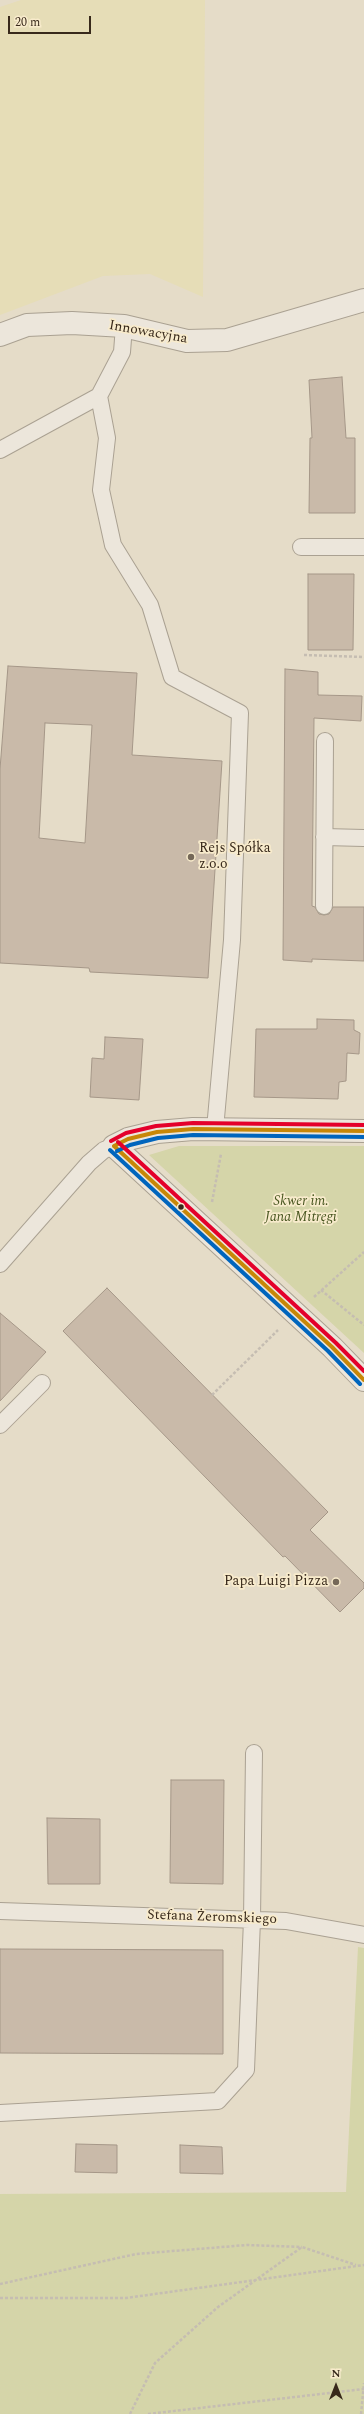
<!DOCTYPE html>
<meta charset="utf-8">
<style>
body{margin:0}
#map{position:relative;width:364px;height:2414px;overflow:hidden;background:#e5dcc8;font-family:Spectral,serif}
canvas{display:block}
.north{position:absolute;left:316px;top:2366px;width:40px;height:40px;-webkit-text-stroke:3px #f8ebcc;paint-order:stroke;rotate:0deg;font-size:11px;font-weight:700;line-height:16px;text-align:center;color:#38291b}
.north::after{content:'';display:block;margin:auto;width:14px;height:18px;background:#38291b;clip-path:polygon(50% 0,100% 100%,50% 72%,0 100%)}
.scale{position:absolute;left:8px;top:16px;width:83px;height:18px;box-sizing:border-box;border:2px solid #38291b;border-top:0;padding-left:5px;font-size:12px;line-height:14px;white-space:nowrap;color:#38291b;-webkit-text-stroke:3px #f8ebcc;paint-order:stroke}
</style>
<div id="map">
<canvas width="364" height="2414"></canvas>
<div class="north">N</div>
<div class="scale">20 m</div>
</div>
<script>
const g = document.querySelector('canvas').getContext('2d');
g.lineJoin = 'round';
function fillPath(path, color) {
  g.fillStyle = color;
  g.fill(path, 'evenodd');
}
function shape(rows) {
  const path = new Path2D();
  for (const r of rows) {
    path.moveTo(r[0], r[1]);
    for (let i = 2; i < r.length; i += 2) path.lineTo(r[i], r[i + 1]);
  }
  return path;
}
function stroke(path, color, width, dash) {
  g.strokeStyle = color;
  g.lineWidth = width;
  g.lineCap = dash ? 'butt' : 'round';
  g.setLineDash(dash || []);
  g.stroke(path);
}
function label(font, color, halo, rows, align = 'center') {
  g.font = font + ' Spectral,serif';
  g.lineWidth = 3.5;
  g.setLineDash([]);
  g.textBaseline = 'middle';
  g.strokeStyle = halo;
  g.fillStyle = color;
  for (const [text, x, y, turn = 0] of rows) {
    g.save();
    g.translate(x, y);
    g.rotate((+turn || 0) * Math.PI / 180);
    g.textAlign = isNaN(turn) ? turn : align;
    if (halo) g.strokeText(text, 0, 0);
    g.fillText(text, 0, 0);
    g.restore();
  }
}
fillPath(shape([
 [21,0,205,0,203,297,150,274,103,276,0,315,0,7]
]), '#e6ddb7');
fillPath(shape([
 [179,1146,364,1146,364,1353,149,1155],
 [358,1947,364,1948,364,2414,0,2414,0,2194,346,2192]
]), '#d5d5a9');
const building = shape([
 [342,377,346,438,355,438,355,513,309,513,310,438,312,438,309,380,342,377],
 [308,574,354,574,353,650,308,650,308,574],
 [8,666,137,673,132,755,222,761,208,978,90,972,89,968,0,963,0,769,8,666],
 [45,723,92,725,85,843,39,838,45,723],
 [285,669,318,672,318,695,362,696,361,721,314,718,312,906,315,907,319,914,324,915,329,914,333,907,364,907,364,961,312,959,312,962,283,960,285,669],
 [317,1019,354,1020,354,1030,360,1033,359,1054,347,1053,346,1081,339,1082,338,1099,254,1097,256,1029,317,1029,317,1019],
 [105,1037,143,1039,139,1100,90,1097,92,1058,104,1059,105,1037],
 [107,1288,328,1512,310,1530,364,1583,364,1588,340,1612,285,1556,283,1557,63,1331,107,1288],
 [0,1313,46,1352,0,1401,0,1313],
 [171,1780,224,1780,223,1884,170,1883,171,1780],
 [47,1818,100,1819,100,1884,48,1884,47,1818],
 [0,1949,223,1950,223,2054,0,2053,0,1949],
 [76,2144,117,2145,117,2173,75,2172,76,2144],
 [180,2145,222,2147,223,2174,180,2173,180,2145]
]);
fillPath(building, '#c9baa9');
stroke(building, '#a59788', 1);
const lane = shape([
 [99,396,107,438,101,490,113,545,150,605,172,677,240,713,232,940,215,1129],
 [0,450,99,396,122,352,124,326],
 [301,547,364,547],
 [324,837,364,838],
 [324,906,325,741],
 [0,1264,89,1163,104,1150,114,1146],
 [0,1425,42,1383],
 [0,1911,286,1921,364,1935],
 [0,2113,218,2101,246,2070,252,1920,254,1753]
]);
const street = shape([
 [0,335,27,325,72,323,124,326,187,341,227,340,364,300],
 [364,1131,193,1129,157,1132,128,1139,114,1146,332,1347,364,1380]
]);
stroke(lane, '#aaa192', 18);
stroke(street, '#aaa192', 24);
stroke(shape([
 [304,655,364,657],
 [212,1202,221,1154],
 [321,1290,364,1325],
 [314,1297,364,1252],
 [212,1395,278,1330],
 [0,2284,136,2254,247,2245,302,2247],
 [0,2298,126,2298,364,2265],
 [130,2414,155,2363,218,2307,302,2247,356,2265],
 [148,2414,364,2389],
 [361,2414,364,2383]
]), '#c5bdb2', 2.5, [3, 2]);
stroke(lane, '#ece6db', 16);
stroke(street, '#ece6db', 22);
stroke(shape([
 [114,1146,332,1347,364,1380],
 [114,1146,128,1139,157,1132,193,1129,364,1131]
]), '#c78707', 4);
stroke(shape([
 [110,1150,328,1351,360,1384],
 [117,1151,130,1145,158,1138,193,1135,364,1137]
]), '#0065bd', 4);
stroke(shape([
 [111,1141,126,1133,156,1126,193,1123,364,1125],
 [118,1142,336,1343,364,1371]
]), '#e4002b', 4);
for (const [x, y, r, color] of [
 [191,857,4,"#756858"],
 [181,1207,3.5,"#38291b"],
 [336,1582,4,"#756858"]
]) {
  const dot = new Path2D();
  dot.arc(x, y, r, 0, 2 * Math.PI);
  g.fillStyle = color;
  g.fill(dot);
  stroke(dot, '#f8ebcc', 1.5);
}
label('14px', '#38291b', '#f8ebcc', [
 ["Innowacyjna",148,333,10],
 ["Stefana Żeromskiego",212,1918,2]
]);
label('14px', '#38291b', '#f8ebcc', [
 ["Rejs Spółka",199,849],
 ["z.o.o",199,865],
 ["Papa Luigi Pizza",328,1582,"right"]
], 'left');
label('italic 14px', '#485620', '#f8ebcc', [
 ["Skwer im.",301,1202],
 ["Jana Mitręgi",301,1218]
]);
</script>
